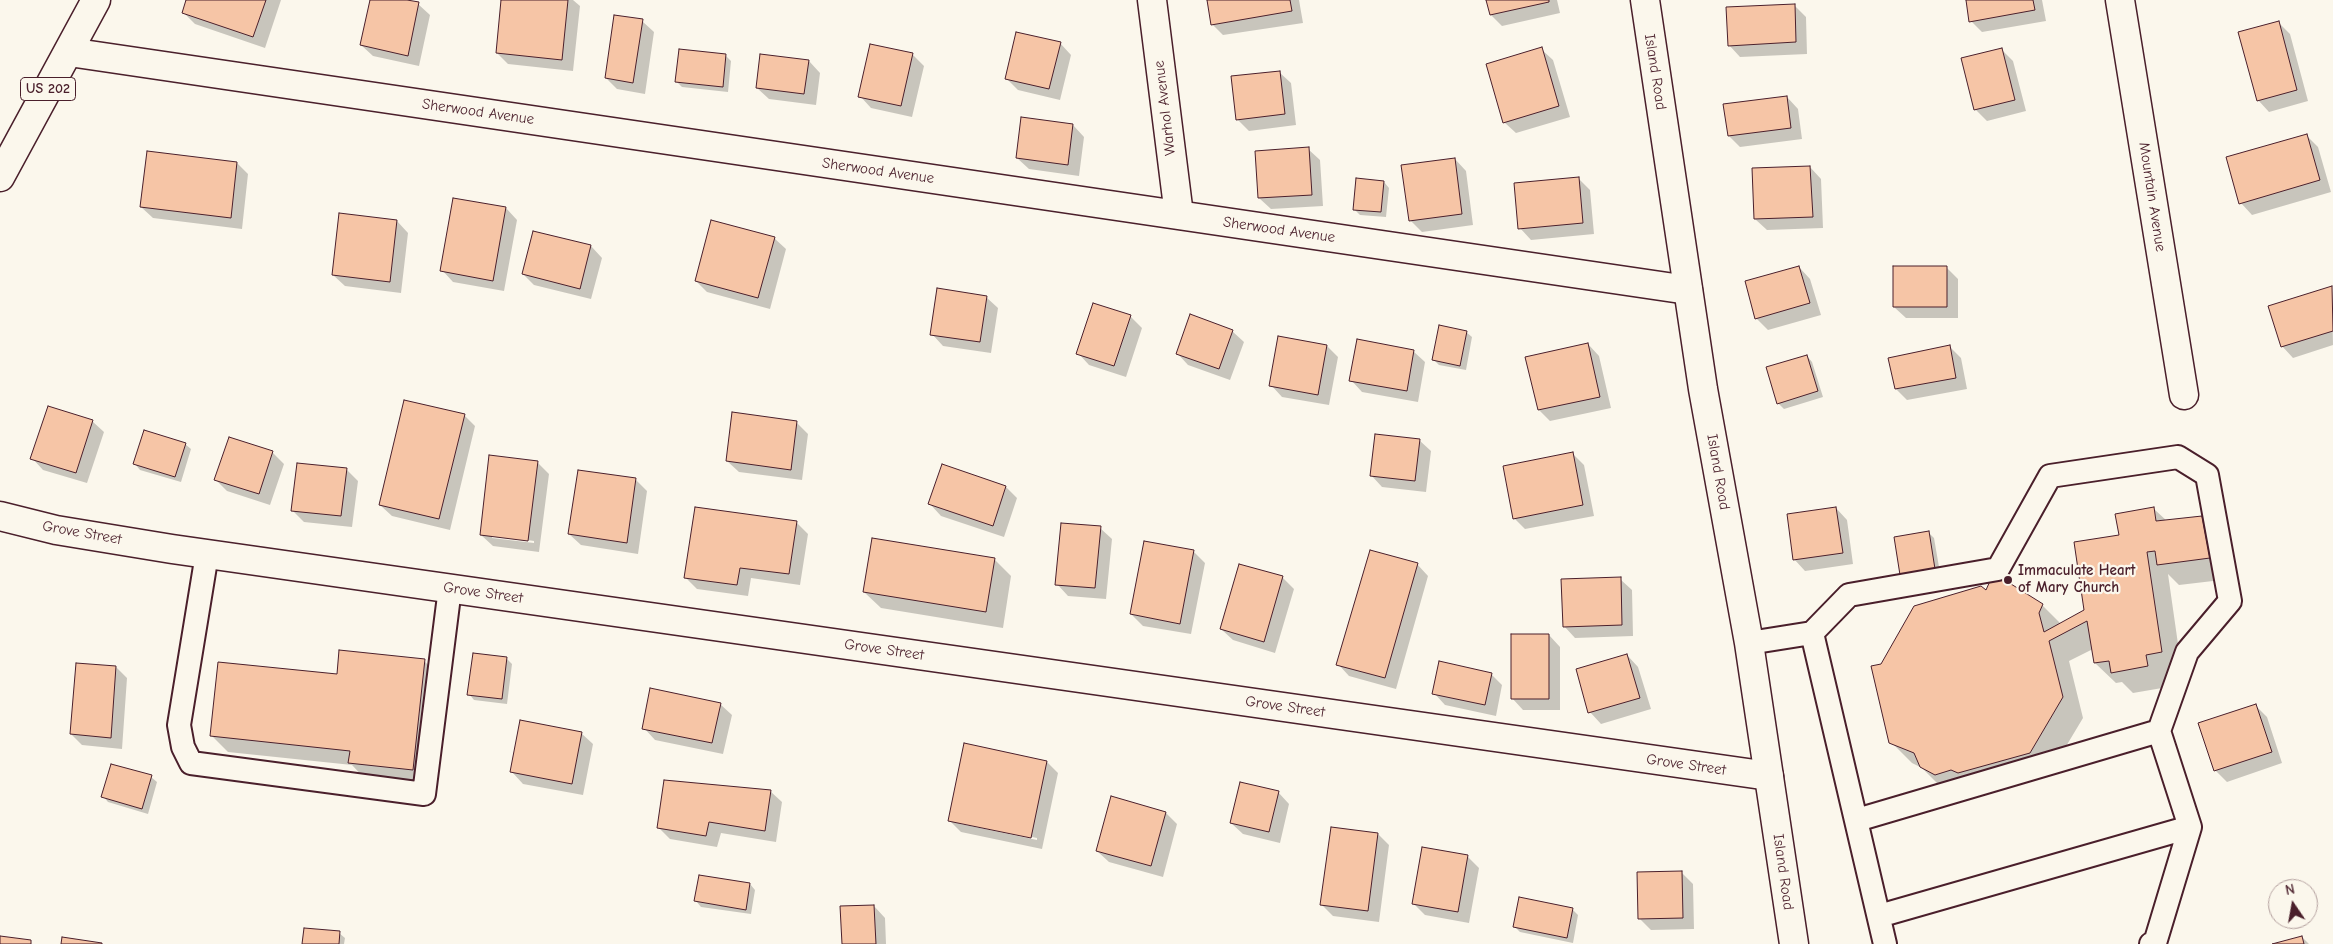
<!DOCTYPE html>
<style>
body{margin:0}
#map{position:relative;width:2333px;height:944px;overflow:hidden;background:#fbf7ec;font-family:"Comic Neue",sans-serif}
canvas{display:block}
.north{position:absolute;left:2268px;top:879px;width:50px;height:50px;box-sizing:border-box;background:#fbf7ec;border:1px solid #b4a19f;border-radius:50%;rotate:348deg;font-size:14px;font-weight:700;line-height:20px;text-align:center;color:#4a1f2b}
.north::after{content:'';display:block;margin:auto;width:18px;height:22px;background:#4a1f2b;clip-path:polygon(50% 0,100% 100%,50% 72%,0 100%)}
</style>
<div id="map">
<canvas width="2333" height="944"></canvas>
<div class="north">N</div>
</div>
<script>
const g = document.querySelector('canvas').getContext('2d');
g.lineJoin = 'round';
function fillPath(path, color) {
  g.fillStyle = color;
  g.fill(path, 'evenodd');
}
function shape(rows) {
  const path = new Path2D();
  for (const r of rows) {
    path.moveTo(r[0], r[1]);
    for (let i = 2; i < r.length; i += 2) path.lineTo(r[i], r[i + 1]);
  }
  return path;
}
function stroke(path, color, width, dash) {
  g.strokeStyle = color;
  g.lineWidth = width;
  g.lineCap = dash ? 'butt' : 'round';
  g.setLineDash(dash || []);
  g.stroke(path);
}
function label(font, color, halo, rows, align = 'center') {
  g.font = font + ' "Comic Neue",sans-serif';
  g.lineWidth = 4.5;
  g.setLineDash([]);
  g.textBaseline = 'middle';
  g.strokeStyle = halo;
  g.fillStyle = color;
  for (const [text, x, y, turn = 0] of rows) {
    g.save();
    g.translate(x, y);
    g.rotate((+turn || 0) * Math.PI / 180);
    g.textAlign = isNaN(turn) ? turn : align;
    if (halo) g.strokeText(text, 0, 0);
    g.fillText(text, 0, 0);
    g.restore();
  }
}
fillPath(shape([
 [188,0,281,0,265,48,195,24,183,12],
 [371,0,400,0,418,4,430,15,419,66,373,56,361,45],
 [502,0,573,0,580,6,573,71,508,64,497,53],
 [1208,0,1299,0,1303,23,1223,35,1212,24],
 [1487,0,1557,0,1560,13,1502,26,1491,15],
 [1967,0,2042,0,2046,21,1982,32,1971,21],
 [1794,5,1806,17,1807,54,1740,57,1729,45],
 [642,21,654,32,645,94,617,89,606,78],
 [2278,22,2290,34,2308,101,2269,112,2258,100],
 [1060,43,1071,55,1060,100,1018,90,1006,78],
 [1541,49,1553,60,1570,117,1516,133,1504,122],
 [2002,50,2013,61,2026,111,1987,121,1975,109],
 [912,54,924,66,912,117,871,108,860,96],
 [725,55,731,61,728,92,682,87,676,81],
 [809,61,820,73,816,105,769,99,757,88],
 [1279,72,1291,83,1296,125,1249,131,1237,119],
 [1787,97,1798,109,1802,139,1740,147,1729,136],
 [1022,118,1073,125,1084,137,1079,176,1029,169,1017,158],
 [2307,136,2318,147,2331,192,2252,215,2241,203],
 [1308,149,1320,160,1323,206,1271,209,1259,198],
 [148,153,237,163,248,174,242,229,153,218,141,207],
 [1455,159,1466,171,1473,225,1422,232,1410,220],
 [1810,167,1821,179,1823,228,1767,230,1755,219],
 [1578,178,1590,190,1594,234,1531,240,1520,228],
 [1384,182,1389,188,1386,217,1360,215,1354,209],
 [454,200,506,208,517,220,504,291,453,282,442,270],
 [397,221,408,233,401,293,345,286,333,275],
 [774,238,786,249,770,309,707,292,696,281],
 [591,246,602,258,591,299,534,285,523,274],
 [1799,267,1810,279,1821,315,1768,330,1756,318],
 [1946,267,1958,279,1958,318,1906,318,1894,307],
 [2332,287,2333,345,2293,358,2282,346],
 [986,297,998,308,991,353,943,346,932,334],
 [1130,316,1142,328,1126,377,1089,365,1078,353],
 [1232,331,1244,342,1230,380,1188,365,1177,353],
 [1466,332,1472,337,1466,370,1439,365,1433,359],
 [1588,344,1599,356,1611,408,1550,421,1539,410,1527,358],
 [1327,346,1338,357,1329,405,1282,397,1271,385],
 [1950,347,1961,358,1967,389,1907,400,1896,389],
 [1413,351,1425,362,1418,402,1362,392,1351,380],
 [1807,356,1812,362,1823,397,1784,409,1778,403],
 [464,415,475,426,450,530,392,516,380,505],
 [92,421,104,432,87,483,43,470,32,458],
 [796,422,808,434,802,480,739,472,727,461],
 [1419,440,1431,451,1426,492,1382,487,1371,475],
 [185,444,191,449,181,482,140,470,135,464],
 [272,452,284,464,270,505,227,491,216,480],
 [1573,454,1584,465,1594,516,1525,529,1514,518],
 [537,462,549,474,539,552,493,546,481,535],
 [492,535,534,541,534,543,492,538],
 [347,470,358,481,352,527,304,522,293,511],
 [635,479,647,491,638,554,581,545,569,534],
 [1006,487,1017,498,1004,537,941,516,930,504],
 [1836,508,1847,520,1853,564,1805,571,1794,559],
 [2154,509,2167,521,2201,517,2222,538,2230,579,2179,585,2168,574,2182,672,2166,675,2168,687,2133,693,2122,682,2116,683,2095,663,2093,649,2069,661,2083,718,2050,773,1942,788,1922,768,1912,763,1891,742,1882,665,1987,592,2042,605,2061,624,2086,611,2120,536],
 [796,522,808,534,800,585,751,578,748,596,697,589,686,578],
 [1100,528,1112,539,1106,599,1068,596,1057,584],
 [1928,532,1934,538,1939,567,1904,573,1904,575,1939,569,1940,574,1907,580,1901,574,1895,538],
 [1193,551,1205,563,1191,634,1143,626,1131,614],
 [994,559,1011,576,1003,628,881,608,864,592],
 [1417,564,1428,576,1396,689,1349,676,1338,664],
 [1282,577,1294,589,1275,653,1233,640,1221,629],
 [1620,579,1632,590,1633,636,1575,638,1564,626],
 [1549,635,1560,647,1560,710,1523,710,1512,698],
 [1627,655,1638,667,1651,709,1601,724,1590,712],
 [506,658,512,664,507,704,474,700,469,694],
 [424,661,441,677,429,786,366,780,352,765,228,752,211,735,338,676],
 [116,667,127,678,122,749,82,745,71,734],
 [1491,674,1502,685,1496,716,1445,705,1434,693],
 [720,704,732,715,723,754,655,740,644,728],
 [2255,705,2267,717,2282,763,2227,782,2215,770],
 [581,733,593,744,583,795,523,784,512,772],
 [1047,762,1058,773,1042,849,961,832,949,820],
 [961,822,1037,838,1037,840,961,824],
 [151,777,157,782,148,814,108,802,103,796],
 [770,791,782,802,776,842,721,833,717,847,670,839,658,827],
 [1278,792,1289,804,1280,843,1243,834,1231,823],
 [1166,813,1177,824,1163,877,1109,862,1097,851],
 [1378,834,1389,845,1379,922,1333,916,1322,905],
 [1467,856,1479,868,1469,923,1425,915,1414,904],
 [1681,872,1693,884,1694,929,1651,930,1639,918],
 [750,884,755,890,751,914,701,907,696,901],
 [874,906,885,918,886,944,843,944],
 [1573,910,1578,915,1573,943,1520,932,1515,927],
 [339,933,345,938,344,944,303,944],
 [2302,937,2309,944,2277,944]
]), '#0003');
const building = shape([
 [186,0,266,0,253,37,182,13,186,0],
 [370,0,407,0,419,2,408,56,360,45,370,0],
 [501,0,568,0,562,60,496,53,501,0],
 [1207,0,1290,0,1292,11,1211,25,1207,0],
 [1486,0,1549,0,1549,2,1490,15,1486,0],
 [1966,0,2033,0,2035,10,1969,22,1966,0],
 [1795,4,1796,42,1728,46,1726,7,1795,4],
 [614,15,643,19,633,83,605,78,614,15],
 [2279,21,2297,90,2257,101,2238,32,2279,21],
 [1016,32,1061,42,1049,89,1005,79,1016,32],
 [870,44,913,53,901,106,858,97,870,44],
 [1542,47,1559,106,1503,123,1486,64,1542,47],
 [2002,48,2015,100,1974,110,1961,58,2002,48],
 [679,49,726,54,723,87,675,82,679,49],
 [760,54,809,60,804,94,756,88,760,54],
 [1280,71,1285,114,1236,120,1231,76,1280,71],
 [1787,96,1791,128,1728,136,1723,104,1787,96],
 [1021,117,1073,124,1068,165,1016,158,1021,117],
 [2307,134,2320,180,2239,204,2226,157,2307,134],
 [1309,147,1312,195,1258,198,1255,151,1309,147],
 [147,151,237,162,231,218,140,207,147,151],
 [1455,158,1462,214,1409,221,1401,165,1455,158],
 [1810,166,1813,217,1754,219,1752,168,1810,166],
 [1579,177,1583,223,1518,229,1514,183,1579,177],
 [1356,178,1384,181,1381,212,1353,210,1356,178],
 [453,198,506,207,493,281,440,271,453,198],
 [339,213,397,220,390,282,332,275,339,213],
 [711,220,775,237,758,298,695,281,711,220],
 [533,231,591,245,580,289,522,274,533,231],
 [1799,266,1810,303,1755,319,1745,281,1799,266],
 [1893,266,1947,266,1947,307,1893,307,1893,266],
 [2332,286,2333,331,2281,347,2268,306,2332,286],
 [937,288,987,296,980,342,930,335,937,288],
 [1093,303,1131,315,1114,366,1076,354,1093,303],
 [1190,314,1233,330,1219,369,1176,354,1190,314],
 [1439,325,1467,331,1460,366,1432,360,1439,325],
 [1278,336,1327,345,1318,395,1269,386,1278,336],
 [1357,339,1414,350,1407,391,1349,381,1357,339],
 [1588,343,1600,397,1538,410,1525,357,1588,343],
 [1950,345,1956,378,1895,389,1888,358,1950,345],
 [1807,355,1818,391,1777,404,1766,367,1807,355],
 [404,400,465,414,439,519,379,505,404,400],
 [48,406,93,420,76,473,30,459,48,406],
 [732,412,797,421,791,470,726,461,732,412],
 [144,430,186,443,175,477,133,464,144,430],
 [1375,434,1420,439,1415,481,1370,476,1375,434],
 [229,437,273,451,259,494,214,480,229,437],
 [1573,452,1583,505,1513,519,1503,466,1573,452],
 [489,455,538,461,528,541,480,535,489,455],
 [297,463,347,468,341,516,291,511,297,463],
 [942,464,1006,486,993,526,928,504,942,464],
 [578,470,636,478,627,543,568,534,578,470],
 [695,507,797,521,789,574,740,568,737,585,684,578,695,507],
 [1836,507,1843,553,1793,560,1787,514,1836,507],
 [2154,507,2156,521,2202,516,2210,558,2157,565,2155,551,2147,552,2162,652,2146,655,2148,666,2111,673,2109,661,2094,663,2087,621,2049,641,2063,697,2030,753,1958,773,1951,770,1935,775,1920,767,1914,753,1889,743,1871,666,1881,664,1914,606,1981,586,1986,590,1990,581,2003,579,2043,604,2039,613,2044,632,2084,610,2074,542,2119,535,2115,514,2154,507],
 [1061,523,1101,526,1095,588,1055,585,1061,523],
 [1929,531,1935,569,1900,575,1894,537,1929,531],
 [872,538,995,558,986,612,863,592,872,538],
 [1144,541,1194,550,1180,624,1130,614,1144,541],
 [1370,550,1418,563,1385,678,1336,665,1370,550],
 [1239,564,1283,576,1264,642,1220,629,1239,564],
 [1621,577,1622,625,1563,627,1561,579,1621,577],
 [1511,634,1549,634,1549,699,1511,699,1511,634],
 [339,650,425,659,413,770,348,763,350,751,210,736,218,662,337,674,339,650],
 [473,653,507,657,502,699,467,695,473,653],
 [1627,654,1640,698,1588,713,1576,669,1627,654],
 [1439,661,1492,673,1485,705,1432,694,1439,661],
 [76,663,116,666,111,738,70,734,76,663],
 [650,688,721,703,712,743,642,729,650,688],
 [2256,704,2272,752,2214,771,2198,723,2256,704],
 [520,720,582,732,572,784,510,772,520,720],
 [964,743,1047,761,1031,838,948,821,964,743],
 [111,764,152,775,142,809,101,797,111,764],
 [664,780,771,790,765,831,709,822,706,836,657,828,664,780],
 [1240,782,1279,791,1269,832,1230,823,1240,782],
 [1111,796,1166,812,1151,866,1096,851,1111,796],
 [1331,827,1378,833,1368,911,1320,905,1331,827],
 [1422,847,1468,855,1458,912,1412,904,1422,847],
 [1682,871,1683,918,1638,919,1637,872,1682,871],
 [699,875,750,883,746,910,694,901,699,875],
 [1519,897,1573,908,1567,938,1513,927,1519,897],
 [874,905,876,944,842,944,840,906,874,905],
 [304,928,340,931,339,944,302,944,304,928],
 [0,936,31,940,31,944,0,944,0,936],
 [2302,936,2304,944,2272,944,2302,936],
 [62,937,102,943,102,944,61,944,62,937]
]);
fillPath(building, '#f6c5a6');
stroke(building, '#4a1f2b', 1);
const lane = shape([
 [207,554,179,725,183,747,191,763,424,794,450,588],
 [1812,633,1885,944],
 [1749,643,1812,633,1849,595,1998,569,2050,476,2178,457,2207,475,2230,601,2187,652,2159,731,2190,827,2155,943,2151,944],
 [1857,820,2159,731],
 [1879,916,2190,827]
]);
const street = shape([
 [1152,0,1179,215],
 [2120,0,2184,395],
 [69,52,1688,290],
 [0,516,56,530,172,549,1769,776]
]);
const secondary = shape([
 [1645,0,1703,389,1749,643,1794,944]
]);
const primary = shape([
 [0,177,96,0]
]);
stroke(lane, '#4a1f2b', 26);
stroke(street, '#4a1f2b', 31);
stroke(secondary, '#4a1f2b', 31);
stroke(primary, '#4a1f2b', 31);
stroke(lane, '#fbf7ec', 22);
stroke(street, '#fbf7ec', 28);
stroke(secondary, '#fbf7ec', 28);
stroke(primary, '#fbf7ec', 28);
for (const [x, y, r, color] of [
 [2008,580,5,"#4a1f2b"]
]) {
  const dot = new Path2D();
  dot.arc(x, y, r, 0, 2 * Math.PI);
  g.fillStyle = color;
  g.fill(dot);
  stroke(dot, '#fbf7ec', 2);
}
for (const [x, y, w] of [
 [48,89,55]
]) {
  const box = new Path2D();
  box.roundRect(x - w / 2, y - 11.5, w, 23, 4);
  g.fillStyle = '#fbf7ec';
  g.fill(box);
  stroke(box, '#4a1f2b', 1);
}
label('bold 14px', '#4a1f2b', null, [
 ["US 202",48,89]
]);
label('15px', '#4a1f2b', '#fbf7ec', [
 ["Island Road",1655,72,81],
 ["Warhol Avenue",1165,108,-97],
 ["Sherwood Avenue",478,112,8],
 ["Sherwood Avenue",878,171,8],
 ["Mountain Avenue",2152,197,81],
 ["Sherwood Avenue",1279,230,8],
 ["Island Road",1718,472,80],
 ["Grove Street",82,533,10],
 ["Grove Street",483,593,8],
 ["Grove Street",884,650,8],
 ["Grove Street",1285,707,8],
 ["Grove Street",1686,765,8],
 ["Island Road",1783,872,82]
]);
label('bold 15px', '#4a1f2b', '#fbf7ec', [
 ["Immaculate Heart",2018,571],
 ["of Mary Church",2018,588]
], 'left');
</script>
